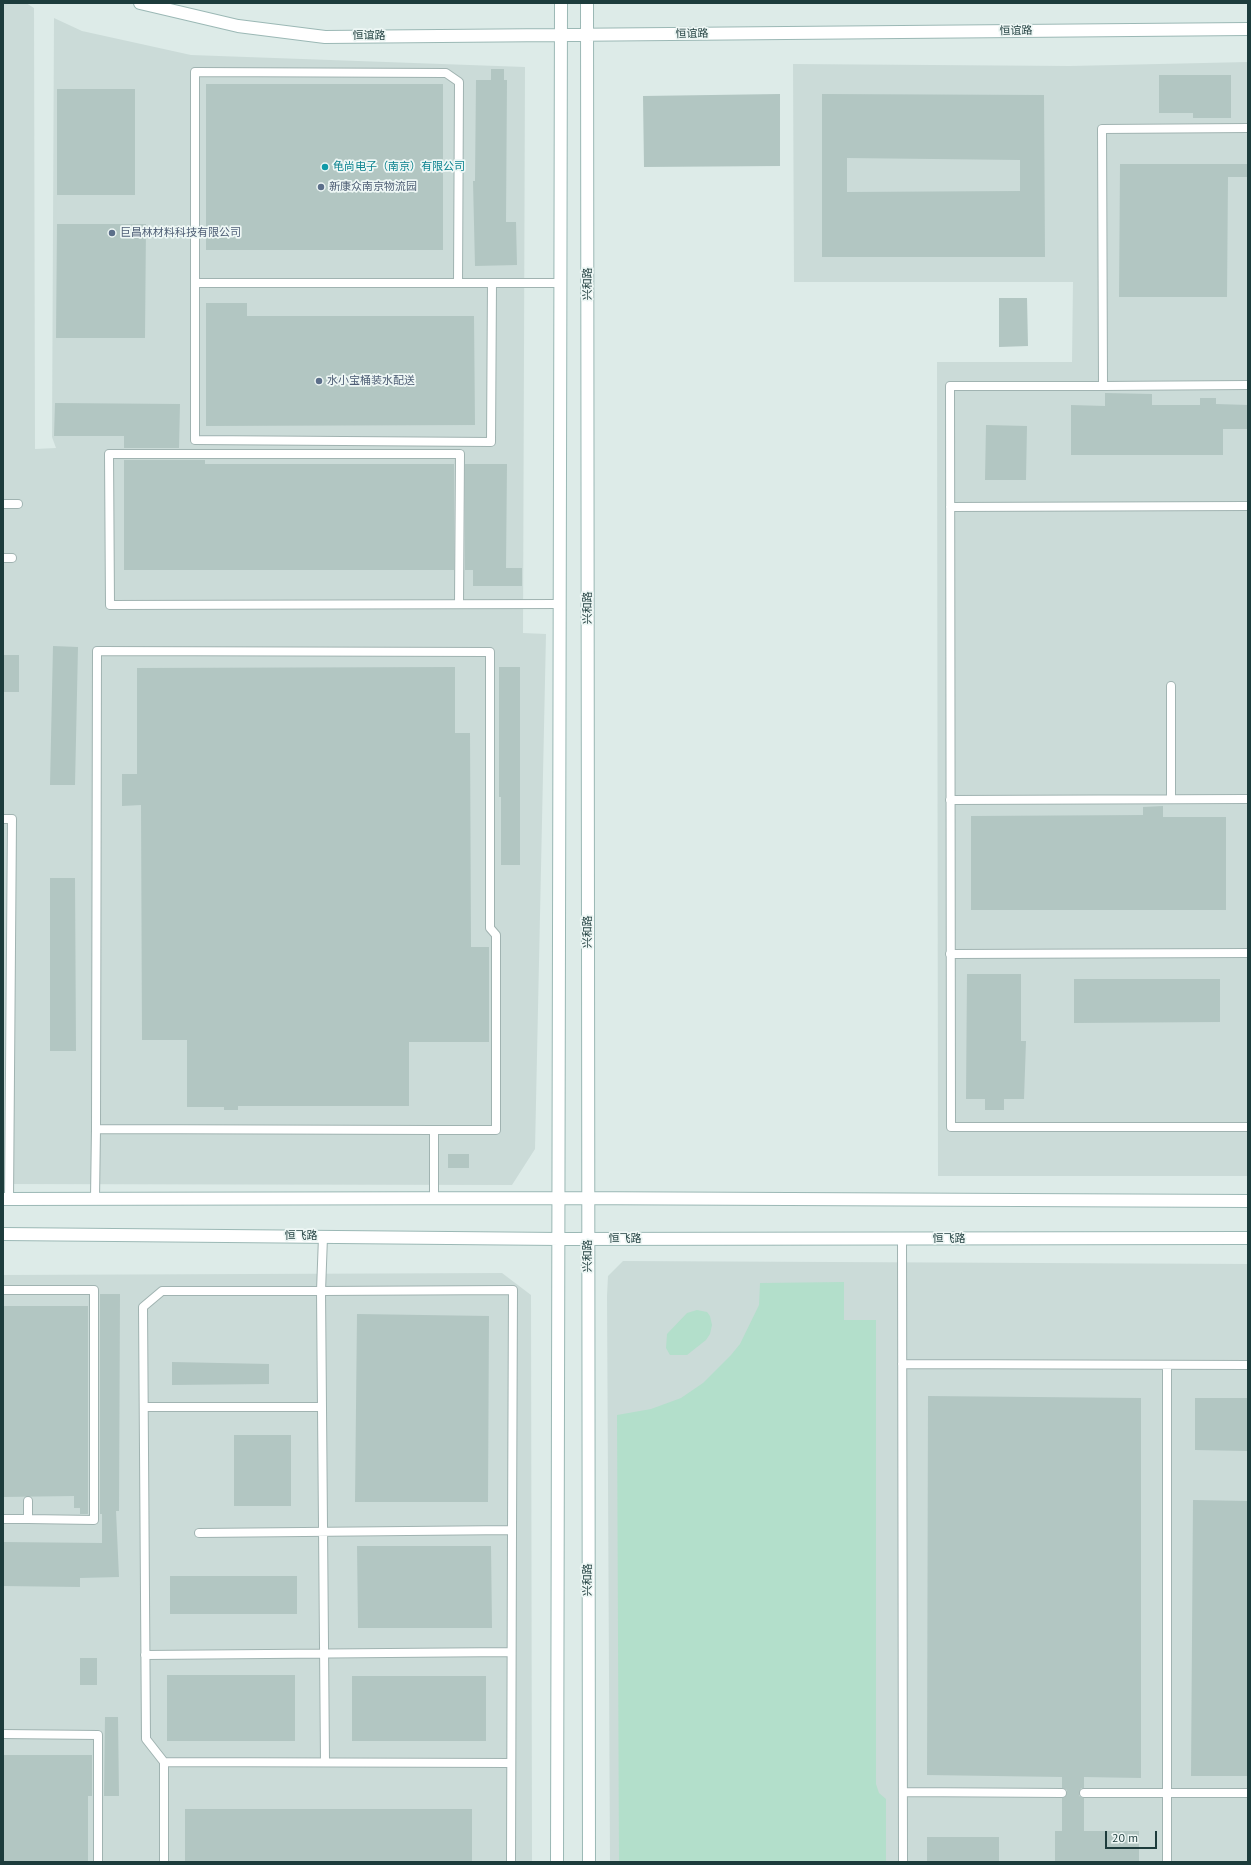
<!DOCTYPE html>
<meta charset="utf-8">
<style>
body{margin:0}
#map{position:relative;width:1251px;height:1865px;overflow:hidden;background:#ddebe8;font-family:"PT Sans",sans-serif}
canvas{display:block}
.frame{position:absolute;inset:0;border:4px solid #1d3c3c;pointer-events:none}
.scale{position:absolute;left:1105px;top:1831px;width:52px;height:18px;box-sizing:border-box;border:2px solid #1d3c3c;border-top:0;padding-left:5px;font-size:12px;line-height:14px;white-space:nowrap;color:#1d3c3c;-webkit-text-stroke:3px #eef7f5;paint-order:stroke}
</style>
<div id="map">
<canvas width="1251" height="1865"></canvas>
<div class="frame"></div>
<div class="scale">20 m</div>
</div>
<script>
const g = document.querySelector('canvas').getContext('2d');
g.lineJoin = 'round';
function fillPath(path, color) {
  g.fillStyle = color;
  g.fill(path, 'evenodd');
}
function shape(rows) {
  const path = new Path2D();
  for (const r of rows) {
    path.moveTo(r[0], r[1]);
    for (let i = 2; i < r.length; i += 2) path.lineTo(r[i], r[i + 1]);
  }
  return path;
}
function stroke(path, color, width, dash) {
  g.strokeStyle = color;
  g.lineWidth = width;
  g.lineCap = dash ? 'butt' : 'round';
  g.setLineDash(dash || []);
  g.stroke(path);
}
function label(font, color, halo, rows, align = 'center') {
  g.font = font + ' "PT Sans","Noto Sans SC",sans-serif';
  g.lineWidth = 3.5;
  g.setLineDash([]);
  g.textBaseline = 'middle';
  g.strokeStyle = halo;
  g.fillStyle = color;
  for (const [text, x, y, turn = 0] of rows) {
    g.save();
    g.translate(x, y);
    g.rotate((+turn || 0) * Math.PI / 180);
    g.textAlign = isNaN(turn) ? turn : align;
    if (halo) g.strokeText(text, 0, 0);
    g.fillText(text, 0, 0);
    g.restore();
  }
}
fillPath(shape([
 [3,3,26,3,34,8,35,449,56,448,52,437,54,18,82,31,191,55,525,67,523,633,546,634,535,1149,512,1185,3,1184],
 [1248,62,1248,1176,938,1176,937,362,1072,362,1073,282,794,282,793,64,1070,66],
 [623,1261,1248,1264,1248,1862,610,1862,607,1296,608,1276],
 [502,1273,531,1295,532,1862,3,1862,3,1275]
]), '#cbdbd8');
fillPath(shape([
 [844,1282,844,1320,876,1320,876,1784,879,1793,886,1799,886,1862,619,1862,617,1415,651,1409,681,1398,703,1383,731,1355,740,1344,759,1305,760,1283],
 [697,1310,707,1312,710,1316,712,1325,710,1334,706,1340,687,1355,670,1355,666,1348,667,1334,687,1313]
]), '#b3dfcb');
fillPath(shape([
 [491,69,504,69,504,80,507,80,506,222,516,222,517,265,475,266,473,181,475,181,476,80,491,80],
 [1159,75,1231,75,1231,118,1193,118,1193,113,1159,113],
 [206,84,443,84,443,250,206,250],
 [57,89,135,89,135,195,57,195],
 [780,94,780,166,644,167,643,96],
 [822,94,1044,95,1045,257,822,257],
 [847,158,1020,160,1020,191,847,192],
 [1120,164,1248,164,1248,177,1228,177,1227,297,1119,297],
 [57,224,146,224,145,338,56,338],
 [999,298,1027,298,1028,346,999,347],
 [206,303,247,303,247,316,474,316,475,425,206,426],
 [1105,393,1152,394,1152,405,1200,405,1200,398,1216,398,1216,404,1248,405,1248,429,1223,429,1223,455,1071,455,1071,405,1105,406],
 [55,403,180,404,179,448,124,448,124,436,54,436],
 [986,425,1027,426,1026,480,985,480],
 [124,460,205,460,205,464,454,464,454,570,124,570],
 [465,464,507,464,506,568,522,568,522,586,473,586,473,570,465,570],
 [53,646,78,647,75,785,50,785],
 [3,655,19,655,19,692,3,692],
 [455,667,455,733,470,733,471,947,489,947,489,1042,409,1042,409,1106,238,1106,238,1110,224,1110,224,1107,187,1107,187,1040,142,1040,141,805,122,806,122,774,137,774,137,668],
 [499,667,520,667,520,865,501,865,501,797,499,797],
 [1163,806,1163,817,1226,817,1226,910,971,910,971,816,1143,815,1143,807],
 [50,878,75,878,76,1051,50,1051],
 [967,974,1021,974,1021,1041,1026,1041,1024,1099,1004,1099,1004,1110,985,1110,985,1099,966,1099],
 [1074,979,1220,979,1220,1022,1074,1023],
 [448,1154,469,1154,469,1168,448,1168],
 [100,1294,120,1294,119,1511,116,1511,119,1577,80,1578,80,1587,3,1586,3,1542,102,1543,102,1514,100,1514],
 [3,1306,88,1306,88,1514,80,1514,80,1508,74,1508,74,1496,3,1497],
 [357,1314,489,1316,488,1502,355,1502],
 [172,1362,269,1364,269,1384,172,1385],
 [928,1396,1141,1398,1141,1778,1084,1777,1084,1788,1081,1788,1079,1793,1079,1796,1084,1798,1084,1831,1139,1831,1139,1862,1055,1862,1055,1831,1062,1831,1062,1798,1067,1793,1067,1790,1062,1788,1062,1777,927,1775],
 [1195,1398,1248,1398,1248,1451,1195,1450],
 [234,1435,291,1435,291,1506,234,1506],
 [1193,1500,1248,1501,1248,1776,1191,1776],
 [357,1546,491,1546,492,1628,358,1628],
 [170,1576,297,1576,297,1614,170,1614],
 [80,1658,97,1658,97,1685,80,1685],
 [167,1675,295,1675,295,1741,167,1741],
 [352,1676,486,1676,486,1741,352,1741],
 [105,1717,118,1717,119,1796,104,1796],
 [3,1755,92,1755,92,1796,88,1796,88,1862,3,1862],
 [185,1809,472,1809,472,1862,185,1862],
 [927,1837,999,1837,999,1862,927,1862]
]), '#b2c6c2');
const service = shape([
 [1248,128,1102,129,1103,386,950,386,951,1127,1248,1127],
 [195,283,195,72,446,73,459,82,458,283],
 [492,283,491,442,195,440,195,283,561,283],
 [1103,386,1248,385],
 [3,504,18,504],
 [950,507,1248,506],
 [3,558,12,558],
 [459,604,460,454,109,454,110,605,561,604],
 [1171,686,1171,799],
 [950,800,1248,799],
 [3,819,12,819,9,1199],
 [950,954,1248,953],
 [434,1130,96,1129,97,651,490,652,490,928,496,935,496,1130,434,1130,434,1198],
 [95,1198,96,1129],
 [902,1239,903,1862],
 [3,1290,94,1290,94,1520,28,1519],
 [902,1364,1248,1365],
 [1167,1365,1167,1862],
 [144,1407,321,1407],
 [3,1519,28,1519,28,1501],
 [199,1533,512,1530,511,1862],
 [145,1655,511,1652],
 [3,1734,98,1735,98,1862],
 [164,1762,511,1763],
 [325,1762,321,1291,513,1290,512,1530],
 [903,1792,1062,1793],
 [1084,1793,1248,1793],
 [164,1862,164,1762,146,1739,143,1307,162,1291,321,1291,323,1237]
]);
const secondary = shape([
 [140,3,238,26,325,37,1248,29],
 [587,3,589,1862],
 [3,1199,559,1198,1248,1201],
 [3,1234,560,1239,1248,1238],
 [557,1862,561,3]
]);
stroke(service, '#a0b3b1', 10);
stroke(secondary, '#9bb8b5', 14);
stroke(service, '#fff', 8);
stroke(secondary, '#fff', 12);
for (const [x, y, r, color] of [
 [325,167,4,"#0f9aa8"],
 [321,187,4,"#5c6f8a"],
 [112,233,4,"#5c6f8a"],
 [319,381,4,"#5c6f8a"]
]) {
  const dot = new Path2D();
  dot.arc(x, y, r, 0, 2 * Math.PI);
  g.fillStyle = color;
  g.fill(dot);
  stroke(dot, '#eef7f5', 1.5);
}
label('11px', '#1d3c3c', '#eef7f5', [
 ["恒谊路",1016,31,-1],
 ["恒谊路",692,34,-1],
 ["恒谊路",369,36],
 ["兴和路",588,284,-90],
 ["兴和路",588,608,-90],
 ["兴和路",588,932,-90],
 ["恒飞路",301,1236],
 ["恒飞路",625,1239],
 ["恒飞路",949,1239],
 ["兴和路",588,1256,-90],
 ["兴和路",588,1580,-90]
]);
label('11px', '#0d838f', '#eef7f5', [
 ["龟尚电子（南京）有限公司",333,167]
], 'left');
label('11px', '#4e5e75', '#eef7f5', [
 ["新康众南京物流园",329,187],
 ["巨昌林材料科技有限公司",120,233],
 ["水小宝桶装水配送",327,381]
], 'left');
</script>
